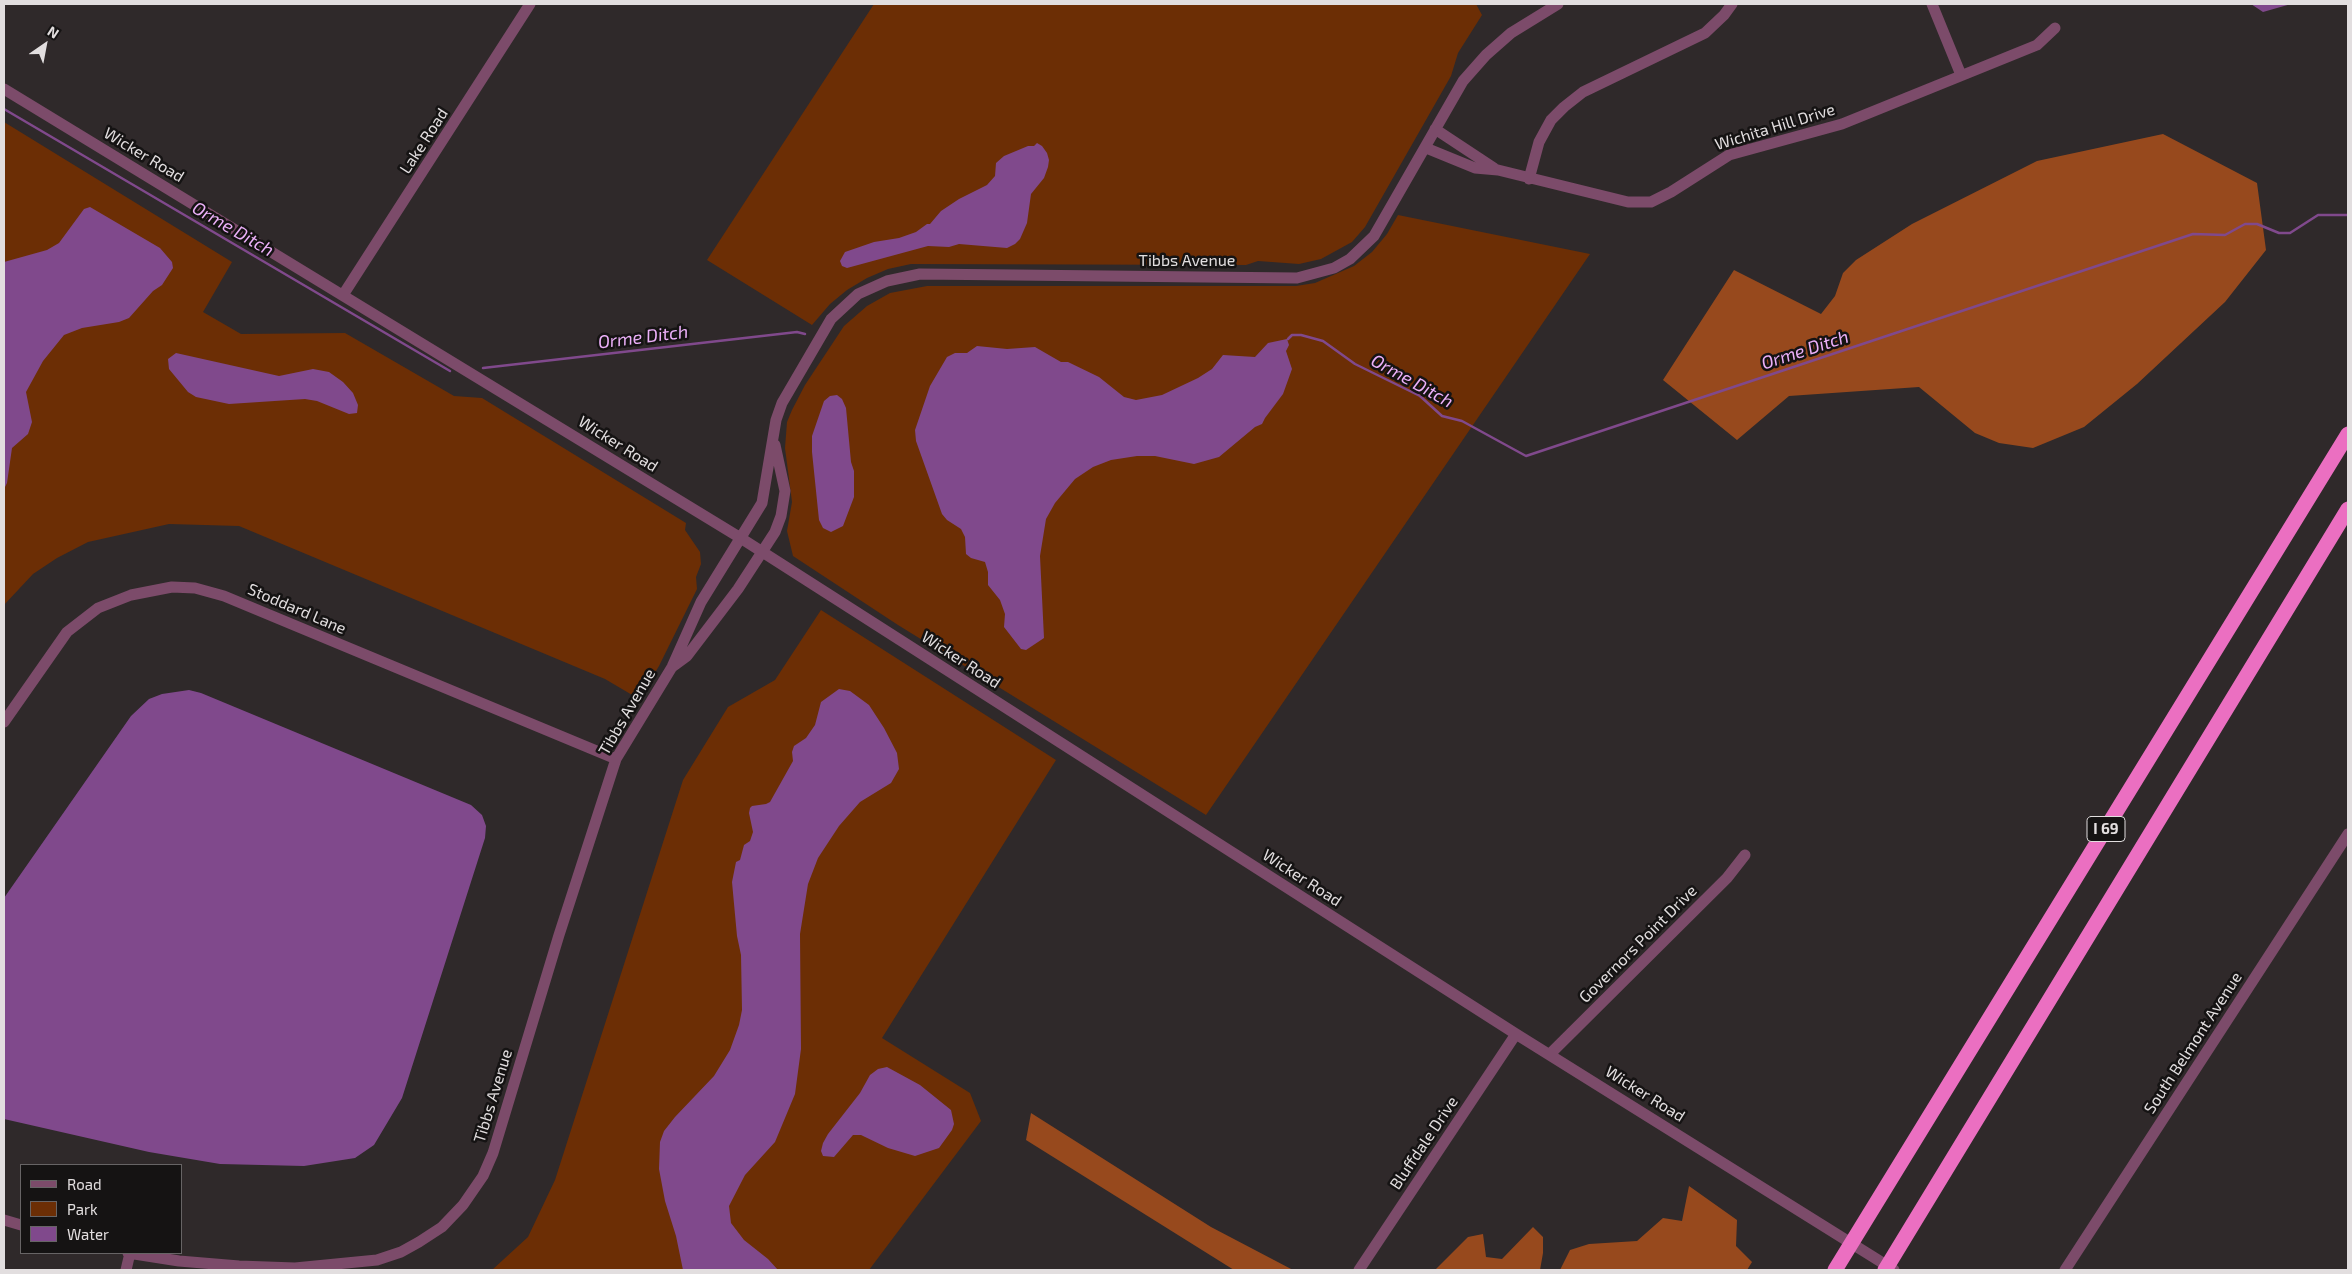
<!DOCTYPE html>
<style>
body{margin:0}
#map{position:relative;width:2352px;height:1274px;overflow:hidden;background:#2f292a;font-family:"Exo 2",sans-serif}
canvas{display:block}
.frame{position:absolute;inset:0;border:5px solid #e2dedf;pointer-events:none}
.legend{position:absolute;left:20px;top:1164px;width:162px;height:90px;box-sizing:border-box;background:#151313;border:1px solid #676465;margin:0;padding:6px 9px;list-style:none;font-size:15px;color:#e2dedf}
.legend li{display:flex;align-items:center;gap:10px;height:25px}
.legend b{width:25px;border:1px solid #676465}
.north{position:absolute;left:20px;top:20px;width:50px;height:50px;-webkit-text-stroke:4px #151313;paint-order:stroke;rotate:33deg;font-size:14px;font-weight:700;line-height:20px;text-align:center;color:#e2dedf}
.north::after{content:'';display:block;margin:auto;width:18px;height:22px;background:#e2dedf;clip-path:polygon(50% 0,100% 100%,50% 72%,0 100%)}
</style>
<div id="map">
<canvas width="2352" height="1274"></canvas>
<div class="frame"></div>
<ul class="legend">
<li><b style="height:6px;background:#7c4b6a"></b>Road</li>
<li><b style="height:14px;background:#6c2e05"></b>Park</li>
<li><b style="height:14px;background:#80498c"></b>Water</li>
</ul>
<div class="north">N</div>
</div>
<script>
const g = document.querySelector('canvas').getContext('2d');
g.lineJoin = 'round';
function fillPath(path, color) {
  g.fillStyle = color;
  g.fill(path, 'evenodd');
}
function shape(rows) {
  const path = new Path2D();
  for (const r of rows) {
    path.moveTo(r[0], r[1]);
    for (let i = 2; i < r.length; i += 2) path.lineTo(r[i], r[i + 1]);
  }
  return path;
}
function stroke(path, color, width, dash) {
  g.strokeStyle = color;
  g.lineWidth = width;
  g.lineCap = dash ? 'butt' : 'round';
  g.setLineDash(dash || []);
  g.stroke(path);
}
function label(font, color, halo, rows, align = 'center') {
  g.font = font + ' "Exo 2",sans-serif';
  g.lineWidth = 5;
  g.setLineDash([]);
  g.textBaseline = 'middle';
  g.strokeStyle = halo;
  g.fillStyle = color;
  for (const [text, x, y, turn = 0] of rows) {
    g.save();
    g.translate(x, y);
    g.rotate((+turn || 0) * Math.PI / 180);
    g.textAlign = isNaN(turn) ? turn : align;
    if (halo) g.strokeText(text, 0, 0);
    g.fillText(text, 0, 0);
    g.restore();
  }
}
fillPath(shape([
 [874,4,1476,4,1482,15,1458,53,1451,76,1365,227,1352,242,1321,259,1299,264,1258,261,1246,265,911,264,888,269,867,278,847,290,830,304,812,325,707,260],
 [4,122,232,262,203,312,241,334,345,333,454,396,482,398,686,523,685,530,700,552,701,564,696,577,697,589,659,666,639,699,605,679,239,526,169,524,88,542,57,558,33,574,4,605],
 [1398,215,1590,254,1206,815,898,625,793,556,787,531,792,502,785,448,787,422,792,410,805,385,844,326,867,306,890,293,927,286,1296,286,1315,283,1354,266,1372,252,1387,234],
 [821,610,1056,760,882,1038,970,1093,981,1121,869,1270,492,1270,528,1237,555,1180,683,780,728,707,775,680]
]), '#6c2e05');
fillPath(shape([
 [2163,134,2257,183,2266,250,2225,302,2137,384,2084,427,2033,448,1999,443,1975,433,1919,387,1789,396,1737,440,1663,380,1734,270,1821,314,1835,296,1843,273,1856,260,1912,224,2037,161],
 [1031,1113,1211,1227,1293,1270,1234,1270,1026,1140],
 [1689,1186,1737,1220,1736,1246,1752,1262,1747,1270,1560,1270,1570,1250,1589,1244,1637,1241,1663,1218,1682,1221],
 [1533,1227,1543,1237,1543,1253,1540,1270,1435,1270,1468,1237,1483,1234,1486,1257,1502,1259]
]), '#97491d');
fillPath(shape([
 [2251,4,2291,4,2263,12],
 [1037,143,1042,146,1047,153,1049,160,1048,167,1044,178,1031,194,1027,223,1020,239,1015,244,1007,248,959,244,949,247,928,246,847,268,842,266,840,261,845,252,874,242,899,238,916,232,927,224,930,224,941,211,959,199,987,185,995,176,996,163,1004,156,1028,146,1034,146],
 [90,207,160,248,172,262,173,268,162,285,153,291,129,318,119,322,82,328,64,335,43,361,26,392,32,422,28,434,12,448,7,483,4,489,4,262,47,250,59,243,84,209],
 [1287,339,1289,345,1286,351,1292,369,1283,394,1265,418,1262,424,1255,427,1219,457,1194,464,1155,456,1137,456,1111,460,1093,467,1075,479,1055,503,1046,519,1040,556,1044,638,1026,650,1021,649,1004,627,1005,614,1000,600,988,585,988,572,985,562,971,558,966,554,965,537,961,529,947,520,942,514,916,441,915,430,930,386,947,357,955,353,967,353,977,346,1007,349,1035,347,1061,362,1068,362,1099,377,1124,397,1136,400,1162,395,1198,378,1212,369,1223,355,1255,357,1268,343],
 [176,353,279,376,313,369,329,372,343,382,353,393,358,405,357,413,349,414,317,401,305,399,229,404,196,397,188,392,169,369,168,359],
 [837,395,842,399,846,408,851,462,854,471,854,497,843,526,831,532,823,528,819,520,812,452,812,436,824,401,830,396],
 [839,689,850,691,869,705,884,728,897,753,899,769,891,783,860,802,839,826,818,858,808,884,800,934,801,1049,795,1094,775,1142,745,1175,729,1206,731,1223,744,1240,768,1259,778,1270,683,1270,676,1236,665,1201,659,1169,660,1142,664,1131,675,1117,714,1076,730,1050,739,1025,742,1010,741,955,737,936,732,882,736,862,740,860,744,845,750,841,753,832,749,813,750,808,752,806,766,804,770,802,793,761,792,752,794,746,806,738,815,725,821,702],
 [189,690,201,693,471,805,482,815,486,826,485,838,402,1098,374,1145,355,1158,304,1166,220,1164,149,1152,4,1119,4,898,131,716,149,699,162,694],
 [887,1067,920,1085,951,1110,954,1124,952,1130,939,1148,915,1156,888,1148,861,1135,853,1135,834,1157,823,1156,821,1151,823,1143,828,1134,860,1093,870,1075,878,1069]
]), '#80498c');
stroke(shape([
 [4,109,450,371],
 [1288,339,1292,335,1301,335,1323,341,1355,364,1420,396,1442,416,1462,421,1526,456,2193,234,2225,235,2245,224,2257,224,2279,233,2290,233,2318,215,2348,215],
 [483,368,797,332,805,334]
]), '#80498c', 2.5);
stroke(shape([
 [1932,4,1961,75],
 [4,89,739,537,1516,1034,1894,1270],
 [1435,129,1494,168],
 [1426,148,1475,168,1498,170,1628,202,1651,202,1671,192,1729,155,1842,124,2037,45,2055,28],
 [1529,179,1539,142,1551,120,1564,107,1583,92,1705,33,1724,15,1732,4],
 [343,295,530,4],
 [672,667,687,656,738,589,775,532,781,516,785,491,775,445],
 [4,722,67,632,98,608,131,595,172,587,195,588,224,596,616,759],
 [1550,1054,1727,878,1745,855],
 [4,1220,21,1225],
 [128,1253,179,1261,239,1266,295,1268,377,1260,401,1252,419,1242,442,1227,463,1205,483,1176,493,1153,559,935,616,759,672,667,701,602,762,503,776,420,782,403,831,319,858,294,887,281,920,274,1297,278,1334,268,1350,259,1374,236,1463,81,1486,55,1511,33,1558,4],
 [126,1270,130,1253],
 [1359,1270,1516,1034],
 [2065,1270,2348,834]
]), '#7c4b6a', 11);
stroke(shape([
 [1835,1270,2348,434],
 [1885,1270,2348,509]
]), '#eb6fc1', 15);
for (const [x, y, w] of [
 [2106,829,38]
]) {
  const box = new Path2D();
  box.roundRect(x - w / 2, y - 12.5, w, 25, 4);
  g.fillStyle = '#151313';
  g.fill(box);
  stroke(box, '#e2dedf', 1);
}
label('bold 15px', '#e2dedf', null, [
 ["I 69",2106,829]
]);
label('16px', '#e2dedf', '#151313', [
 ["Wichita Hill Drive",1775,127,-17],
 ["Lake Road",424,141,-57],
 ["Wicker Road",144,155,31],
 ["Tibbs Avenue",1187,261],
 ["Wicker Road",618,444,32],
 ["Stoddard Lane",297,609,23],
 ["Wicker Road",961,660,33],
 ["Tibbs Avenue",627,712,-60],
 ["Wicker Road",1302,878,33],
 ["Governors Point Drive",1638,944,-45],
 ["South Belmont Avenue",2193,1043,-57],
 ["Wicker Road",1645,1094,32],
 ["Tibbs Avenue",493,1096,-73],
 ["Bluffdale Drive",1424,1143,-56]
]);
label('italic 18px', '#ecb0f9', '#151313', [
 ["Orme Ditch",233,229,30],
 ["Orme Ditch",643,337,-7],
 ["Orme Ditch",1805,350,-18],
 ["Orme Ditch",1412,381,29]
]);
</script>
